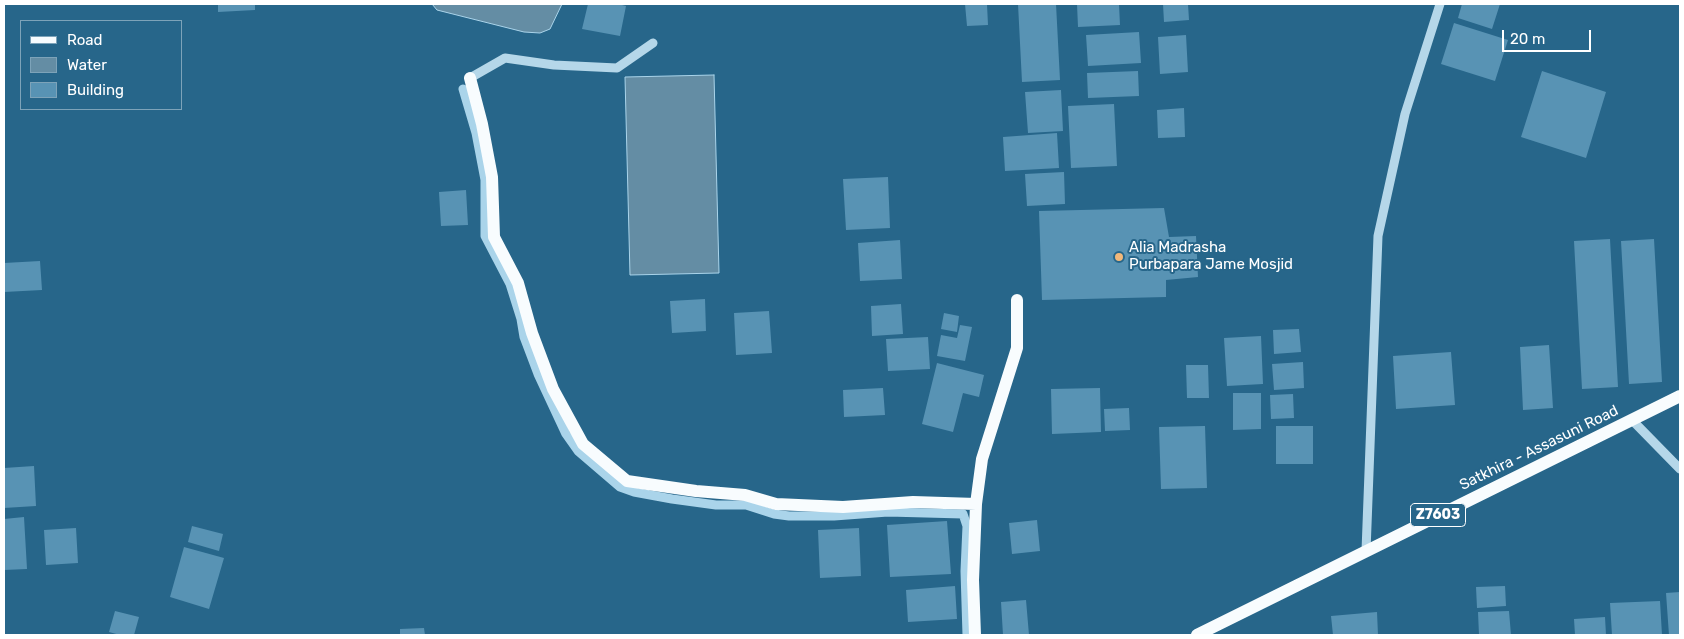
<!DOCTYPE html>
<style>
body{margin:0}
#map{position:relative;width:1684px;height:639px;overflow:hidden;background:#27668a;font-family:Rubik,sans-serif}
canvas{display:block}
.frame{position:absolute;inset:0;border:5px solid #fff;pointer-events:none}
.legend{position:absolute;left:20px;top:20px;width:162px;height:90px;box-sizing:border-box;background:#27668a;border:1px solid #7da3b9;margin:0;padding:6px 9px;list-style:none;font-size:15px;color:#fff}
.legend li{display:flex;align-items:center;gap:10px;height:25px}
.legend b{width:25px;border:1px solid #7da3b9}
.scale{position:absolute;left:1502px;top:30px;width:89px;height:22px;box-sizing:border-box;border:2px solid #fff;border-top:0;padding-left:6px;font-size:15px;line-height:18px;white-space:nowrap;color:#fff;-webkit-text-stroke:4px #27668a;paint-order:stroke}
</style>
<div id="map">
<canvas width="1684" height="639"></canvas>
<div class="frame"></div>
<ul class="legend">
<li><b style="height:6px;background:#f8fcfe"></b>Road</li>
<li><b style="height:14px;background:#648da4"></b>Water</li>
<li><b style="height:14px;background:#5893b4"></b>Building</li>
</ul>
<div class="scale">20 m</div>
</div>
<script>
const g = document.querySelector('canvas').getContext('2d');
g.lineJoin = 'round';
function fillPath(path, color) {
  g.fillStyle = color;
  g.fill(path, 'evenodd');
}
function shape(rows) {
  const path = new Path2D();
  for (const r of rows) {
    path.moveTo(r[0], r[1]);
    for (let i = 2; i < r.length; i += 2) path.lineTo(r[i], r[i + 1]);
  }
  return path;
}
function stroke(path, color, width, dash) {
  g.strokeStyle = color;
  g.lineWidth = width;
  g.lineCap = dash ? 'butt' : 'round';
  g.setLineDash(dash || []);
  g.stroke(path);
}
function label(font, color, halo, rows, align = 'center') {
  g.font = font + ' Rubik,sans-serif';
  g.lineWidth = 4;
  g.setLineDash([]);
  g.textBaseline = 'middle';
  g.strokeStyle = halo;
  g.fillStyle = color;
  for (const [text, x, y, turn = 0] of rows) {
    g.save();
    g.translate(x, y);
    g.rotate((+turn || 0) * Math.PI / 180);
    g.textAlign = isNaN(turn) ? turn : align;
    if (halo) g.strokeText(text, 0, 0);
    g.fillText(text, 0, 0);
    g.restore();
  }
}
const water = shape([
 [432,4,562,4,550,29,540,33,524,32,437,10,432,4],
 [714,75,719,273,630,275,625,77,714,75]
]);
fillPath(water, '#648da4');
stroke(water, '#aad4ea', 1);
stroke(shape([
 [463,89,476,133,485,180,485,236,510,284,521,319,524,337,538,374,566,434,578,451,620,487,634,492,672,499,716,505,746,505,774,514,789,516,834,516,888,512,963,514,967,526,965,571,967,635]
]), '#aad4ea', 9);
fillPath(shape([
 [218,4,255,4,255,10,218,12],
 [588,4,618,4,626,6,620,36,582,29],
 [965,4,987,4,988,25,967,26],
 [1018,4,1056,4,1060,80,1022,82],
 [1077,4,1119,4,1120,25,1078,27],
 [1163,4,1188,4,1189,20,1164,22],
 [1462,4,1500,4,1492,29,1458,18],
 [1454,23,1508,40,1495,81,1441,64],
 [1139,32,1141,63,1088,66,1086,35],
 [1186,35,1188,72,1160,74,1158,37],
 [1138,71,1139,96,1088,98,1087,73],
 [1542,71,1606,92,1586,158,1521,137],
 [1061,90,1063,131,1028,133,1025,92],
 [1114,104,1117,166,1071,168,1068,106],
 [1184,108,1185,137,1158,138,1157,110],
 [1057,133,1059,168,1005,171,1003,137],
 [1064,172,1065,204,1027,206,1025,174],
 [888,177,890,228,846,230,843,179],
 [466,190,468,225,441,226,439,192],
 [1164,208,1169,237,1196,236,1198,277,1166,280,1166,297,1042,300,1039,211],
 [1610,239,1618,387,1582,389,1574,241],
 [1654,239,1662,382,1629,384,1621,241],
 [900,240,902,279,860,281,858,243],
 [40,261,42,290,4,292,4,263],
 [705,299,706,331,672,333,670,301],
 [901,304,903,334,872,336,871,306],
 [769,311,772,353,736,355,734,313],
 [944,313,959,316,957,332,941,329],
 [960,325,972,327,965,361,937,356,941,335,957,338],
 [1299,329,1301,352,1274,354,1273,330],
 [1261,336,1263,384,1227,386,1224,338],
 [928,337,930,369,888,371,886,339],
 [1549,345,1553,408,1523,410,1520,347],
 [1451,352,1455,405,1396,409,1393,356],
 [1303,362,1304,388,1274,390,1272,364],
 [937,363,984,375,979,397,963,393,953,432,922,424],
 [1186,365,1208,365,1209,398,1187,398],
 [883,388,885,415,844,417,843,390],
 [1100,388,1101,432,1052,434,1051,389],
 [1233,393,1261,393,1261,429,1233,430],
 [1293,394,1294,418,1271,419,1270,395],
 [1129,408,1130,430,1105,431,1104,409],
 [1205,426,1207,488,1161,489,1159,427],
 [1276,426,1313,426,1313,464,1276,464],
 [34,466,36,506,4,508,4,468],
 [24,517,27,569,4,570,4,519],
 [1037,520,1040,551,1012,554,1009,523],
 [947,521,951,574,890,577,887,525],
 [192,526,223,534,219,551,188,542],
 [76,528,78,563,46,565,44,530],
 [859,528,861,576,820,578,818,530],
 [184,547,224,558,209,609,170,597],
 [955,586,957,619,908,622,906,590],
 [1505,586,1506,606,1477,608,1476,587],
 [1680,592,1680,635,1669,635,1666,593],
 [1026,600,1029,635,1003,635,1001,602],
 [1660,601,1662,635,1612,635,1610,603],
 [115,611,139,617,134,635,120,635,109,632],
 [1509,611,1511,635,1479,635,1478,612],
 [1377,612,1378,635,1333,635,1331,616],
 [1605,617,1606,635,1575,635,1574,619],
 [424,628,425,635,400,635,400,629]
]), '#5893b4');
stroke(shape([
 [470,78,505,58,554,65,617,68,653,43],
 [1632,420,1680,469],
 [1366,551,1378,236,1405,114,1440,4]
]), '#b5d7e9', 9);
stroke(shape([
 [470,78,482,124,492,177,494,237,518,283,532,333,553,389,583,444,627,481,696,491,745,495,776,504,843,507,913,502,976,504],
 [975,635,973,580,976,504,982,459,1017,348,1017,300],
 [1197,635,1680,396]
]), '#f8fcfe', 12);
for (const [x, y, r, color] of [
 [1119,257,5,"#f1b87b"]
]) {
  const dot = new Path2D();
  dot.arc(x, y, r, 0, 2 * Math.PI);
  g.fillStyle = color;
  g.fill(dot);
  stroke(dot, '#27668a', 2);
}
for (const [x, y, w] of [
 [1438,515,55]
]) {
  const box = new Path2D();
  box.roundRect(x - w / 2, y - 11.5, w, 23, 4);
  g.fillStyle = '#27668a';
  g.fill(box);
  stroke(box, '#fff', 1);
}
label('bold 14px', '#fff', null, [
 ["Z7603",1438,515]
]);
label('15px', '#fff', '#27668a', [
 ["Alia Madrasha",1129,248],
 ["Purbapara Jame Mosjid",1129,265]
], 'left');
label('15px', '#fff', '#27668a', [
 ["Satkhira - Assasuni Road",1539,448,-26]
]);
</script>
